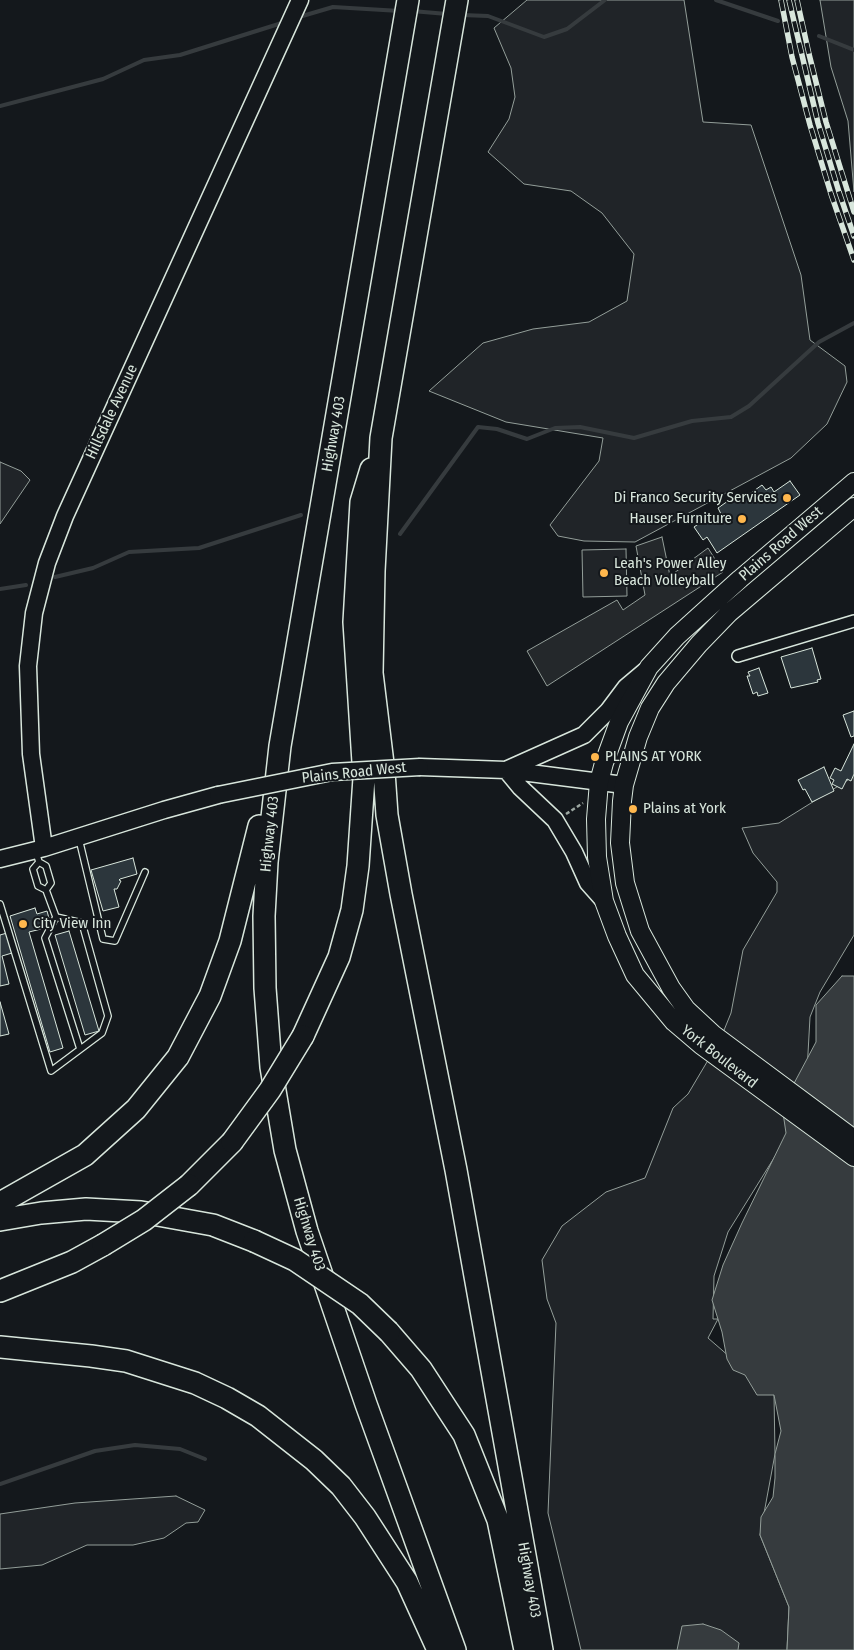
<!DOCTYPE html>
<style>
body{margin:0}
canvas{display:block;background:#14181c}
</style>
<canvas width="854" height="1650"></canvas>
<script>
const g = document.querySelector('canvas').getContext('2d');
g.lineJoin = 'round';
function fillPath(path, color) {
  g.fillStyle = color;
  g.fill(path, 'evenodd');
}
function shape(rows) {
  const path = new Path2D();
  for (const r of rows) {
    path.moveTo(r[0], r[1]);
    for (let i = 2; i < r.length; i += 2) path.lineTo(r[i], r[i + 1]);
  }
  return path;
}
function stroke(path, color, width, dash) {
  g.strokeStyle = color;
  g.lineWidth = width;
  g.lineCap = dash ? 'butt' : 'round';
  g.setLineDash(dash || []);
  g.stroke(path);
}
function label(font, color, halo, rows, align = 'center') {
  g.font = font + ' "Fira Sans Condensed",sans-serif';
  g.lineWidth = 4;
  g.setLineDash([]);
  g.textBaseline = 'middle';
  g.strokeStyle = halo;
  g.fillStyle = color;
  for (const [text, x, y, turn = 0] of rows) {
    g.save();
    g.translate(x, y);
    g.rotate((+turn || 0) * Math.PI / 180);
    g.textAlign = isNaN(turn) ? turn : align;
    if (halo) g.strokeText(text, 0, 0);
    g.fillText(text, 0, 0);
    g.restore();
  }
}
const green = shape([
 [527,0,684,0,703,122,751,125,801,275,810,340,845,366,847,382,827,424,791,458,635,542,584,541,558,536,550,525,599,461,603,438,506,422,429,391,483,343,533,329,589,322,627,301,634,254,602,213,571,191,524,184,488,152,509,119,515,97,511,68,494,28,527,0],
 [820,0,854,0,854,192,848,121,831,67,820,0],
 [0,462,21,471,30,480,0,524,0,462],
 [626,549,627,596,583,597,582,550,626,549],
 [854,770,854,935,820,992,810,1017,805,1108,728,1232,714,1276,713,1319,718,1319,708,1338,774,1395,775,1454,760,1535,789,1607,787,1650,581,1650,548,1513,556,1323,547,1299,542,1260,562,1226,606,1192,645,1178,673,1108,688,1094,720,1040,731,1013,743,950,777,892,777,882,753,853,742,828,779,823,848,780,854,770],
 [176,1496,205,1510,198,1522,186,1523,164,1538,133,1545,87,1545,42,1565,0,1569,0,1514,75,1503,176,1496]
]);
fillPath(green, '#202428');
stroke(green, '#939e99', 1);
const parking = shape([
 [662,537,670,576,708,548,723,572,547,686,527,651,617,600,623,610,645,595,636,546,662,537]
]);
fillPath(parking, '#24282b');
stroke(parking, '#939e99', 1);
const water = shape([
 [842,976,854,976,854,1650,787,1650,789,1607,760,1535,761,1517,773,1497,775,1478,775,1454,781,1431,774,1395,757,1395,745,1375,733,1370,727,1359,722,1332,712,1300,723,1265,742,1223,786,1133,782,1106,816,1042,816,1005,842,976],
 [703,1624,721,1630,739,1643,738,1650,677,1650,682,1626,703,1624]
]);
fillPath(water, '#363b3e');
stroke(water, '#939e99', 1);
stroke(shape([
 [716,0,778,21],
 [412,11,447,14],
 [462,15,488,16,544,37,567,29,605,0],
 [299,17,333,7,400,11],
 [819,36,854,50],
 [0,106,103,79,144,60,180,55,285,22],
 [400,534,478,427,497,429,527,439,555,428,580,427,634,438,692,421,731,417,749,406,819,342,854,323],
 [55,577,93,568,129,552,199,548,301,515],
 [0,589,26,585],
 [0,1484,95,1451,135,1445,180,1449,205,1459]
]), '#363b3e', 4);
const building = shape([
 [790,481,800,495,717,553,707,537,703,540,694,527,710,516,714,521,723,515,722,513,721,514,718,508,735,496,736,499,742,495,744,498,762,485,766,490,771,487,774,492,790,481],
 [812,648,821,679,817,680,818,682,791,688,781,657,812,648],
 [759,668,768,693,758,696,757,692,753,694,747,676,750,676,748,672,759,668],
 [854,711,854,736,851,737,843,715,854,711],
 [854,744,854,774,851,781,847,779,842,789,832,784,834,780,830,778,835,768,841,771,854,744],
 [824,767,834,791,812,802,805,789,803,790,798,780,824,767],
 [133,858,137,874,120,879,119,880,121,881,117,889,114,889,119,907,103,911,91,870,133,858],
 [35,908,37,914,47,911,50,922,40,925,41,929,29,932,63,1048,50,1052,10,916,35,908],
 [69,931,99,1031,85,1035,55,935,69,931],
 [7,933,12,953,2,956,9,984,0,986,0,935,7,933],
 [0,1002,9,1034,0,1036,0,1002]
]);
fillPath(building, '#2c363c');
stroke(building, '#d8e6dc', 1);
const lane = shape([
 [79,839,103,939,115,941,145,872],
 [36,852,39,862,46,866,51,883,46,890,38,886,33,869,39,862],
 [0,904,51,1071,102,1033,108,1016,82,923,56,917,46,890],
 [56,917,45,938,80,1049]
]);
const street = shape([
 [738,656,854,621]
]);
const secondary = shape([
 [420,767,506,770,624,785],
 [508,769,584,735,608,711,626,687,645,671],
 [506,770,520,787,555,820,574,852,588,883,604,901],
 [44,848,31,754,28,666,34,613,47,563,65,516,300,0],
 [0,859,44,848,164,810,218,795]
]);
const primary = shape([
 [854,482,740,579,677,636,649,667,619,722,604,763,599,782,596,819,597,857,604,901,617,936,635,975,674,1022,701,1045,854,1157],
 [854,507,729,613,699,644,666,683,650,708,638,737,624,785,622,801,620,843,625,883,640,931,671,988,686,1009,714,1035,854,1139]
]);
const highway = shape([
 [408,0,280,746,267,862,264,916,265,988,271,1067,285,1150,307,1231,366,1404,455,1650],
 [457,0,381,438,374,571,372,673,384,772,387,815,401,894,456,1170,542,1650],
 [303,1036,339,957,352,910,358,866,364,778,354,622,361,502,371,469],
 [189,1185,232,1142],
 [0,1203,85,1155,136,1109,178,1057,210,996,230,941,259,826],
 [0,1220,41,1213,86,1209,141,1212,213,1225,254,1241],
 [0,1291,72,1262,103,1245],
 [389,1332,421,1369,464,1435,498,1520,525,1650],
 [0,1347,91,1356,126,1361,195,1383,227,1398,258,1416,314,1460,341,1486,365,1517,407,1582,438,1650]
]);
stroke(lane, '#d8e6dc', 8);
stroke(street, '#d8e6dc', 14);
stroke(secondary, '#d8e6dc', 19);
stroke(primary, '#d8e6dc', 20);
stroke(highway, '#d8e6dc', 24);
stroke(shape([
 [566,814,583,803]
]), '#9da8a2', 2.5, [4, 2.5]);
stroke(lane, '#14181c', 5.5);
stroke(street, '#14181c', 11);
stroke(secondary, '#14181c', 16);
stroke(primary, '#14181c', 18);
stroke(highway, '#14181c', 21);
const rail = shape([
 [781,0,792,57,810,125,831,194,854,260],
 [789,0,818,123,839,192,854,236],
 [797,0,809,54,826,122,854,212]
]);
stroke(rail, '#d8e6dc', 5.5);
stroke(rail, '#14181c', 4, [11]);
const secondaryBridge = shape([
 [218,795,332,772,420,767]
]);
const highwayBridge = shape([
 [232,1142,270,1090,303,1036],
 [254,1241,295,1260,360,1304,389,1332],
 [103,1245,144,1220,189,1185]
]);
stroke(secondaryBridge, '#d8e6dc', 19, []);
stroke(highwayBridge, '#d8e6dc', 24, []);
stroke(secondaryBridge, '#14181c', 16);
stroke(highwayBridge, '#14181c', 21);
for (const [x, y, r, color] of [
 [787,498,5,"#ffb74d"],
 [742,519,5,"#ffb74d"],
 [604,573,5,"#ffb74d"],
 [595,757,5,"#ffb74d"],
 [633,809,5,"#ffb74d"],
 [23,924,5,"#ffb74d"]
]) {
  const dot = new Path2D();
  dot.arc(x, y, r, 0, 2 * Math.PI);
  g.fillStyle = color;
  g.fill(dot);
  stroke(dot, '#14181c', 2);
}
label('15px', '#d8e6dc', '#14181c', [
 ["Hillsdale Avenue",112,412,-65],
 ["Highway 403",334,434,-80],
 ["Plains Road West",781,544,-41],
 ["Plains Road West",354,773,-6],
 ["Highway 403",270,834,-84],
 ["York Boulevard",719,1057,38],
 ["Highway 403",309,1234,73],
 ["Highway 403",529,1580,80]
]);
label('15px', '#d8e6dc', '#14181c', [
 ["Di Franco Security Services",777,498,"right"],
 ["Hauser Furniture",732,519,"right"],
 ["Leah's Power Alley",614,564],
 ["Beach Volleyball",614,581],
 ["PLAINS AT YORK",605,757],
 ["Plains at York",643,809],
 ["City View Inn",33,924]
], 'left');
</script>
